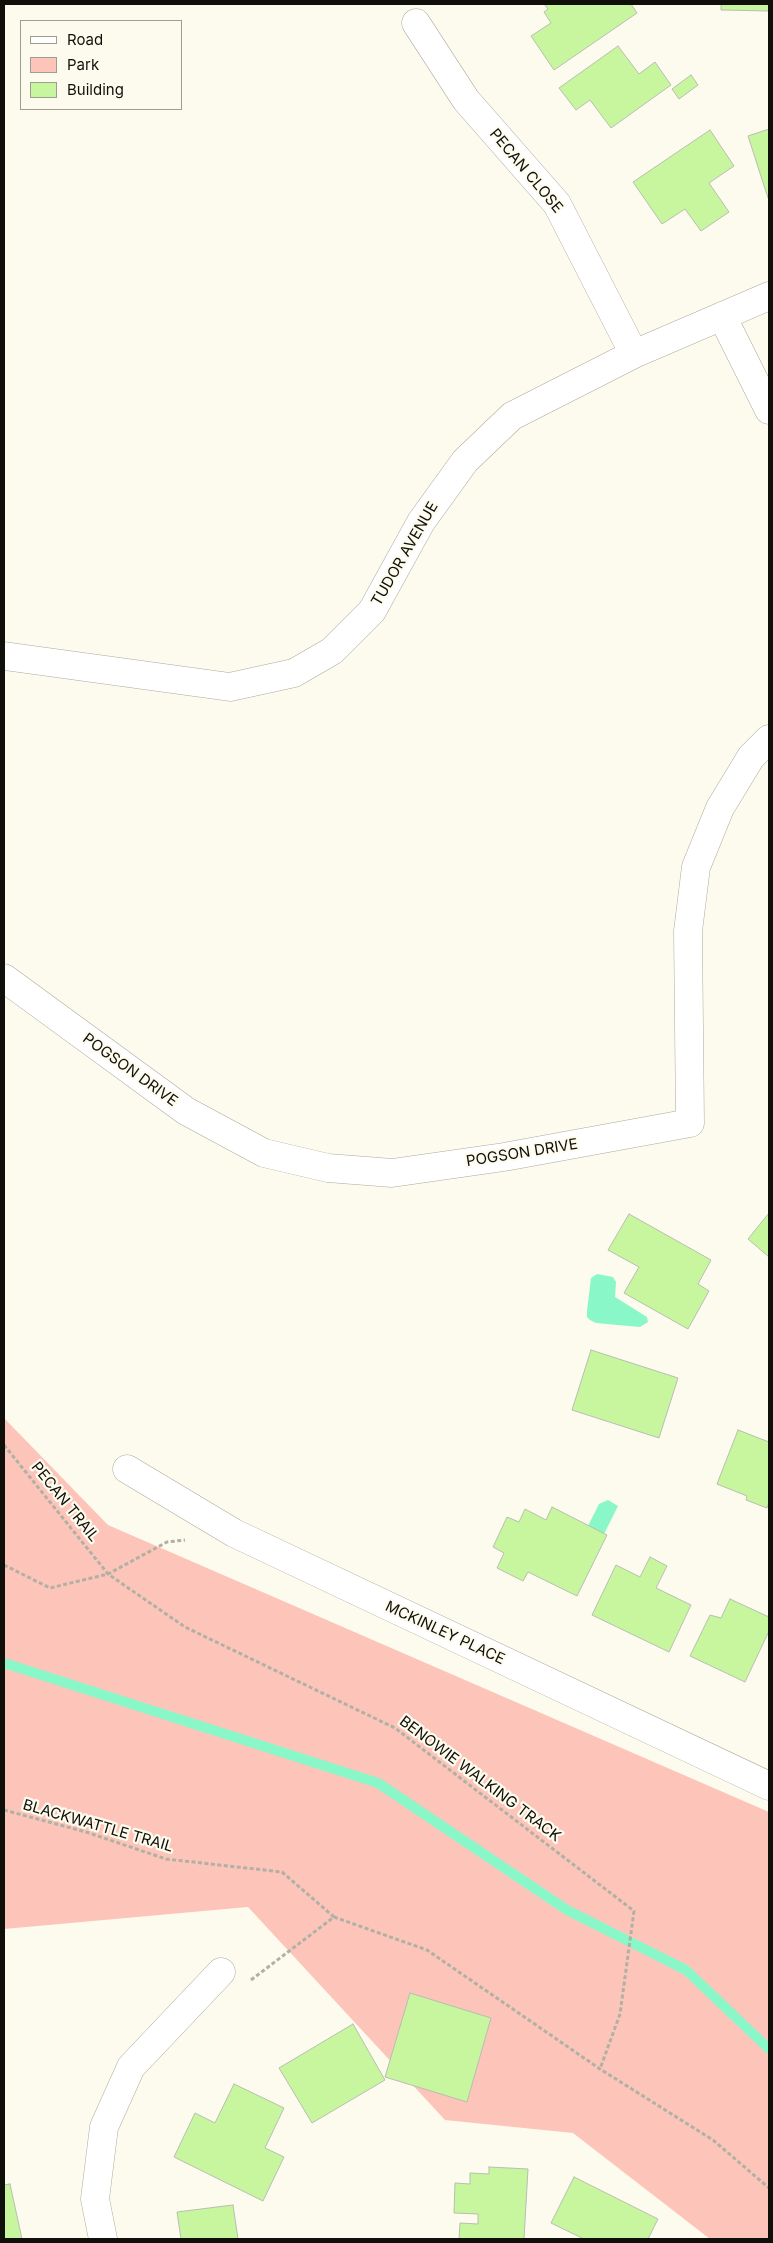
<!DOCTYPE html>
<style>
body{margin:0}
#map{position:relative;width:773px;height:2243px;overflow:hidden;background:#fdfbed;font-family:Inter,sans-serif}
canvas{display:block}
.frame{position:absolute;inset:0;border:5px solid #100f0a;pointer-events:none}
.legend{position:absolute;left:20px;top:20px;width:162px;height:90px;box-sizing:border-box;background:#fdfbed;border:1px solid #9e9d92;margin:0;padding:6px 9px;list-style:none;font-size:15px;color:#100f0a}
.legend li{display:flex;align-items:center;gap:10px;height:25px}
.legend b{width:25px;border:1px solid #9e9d92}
</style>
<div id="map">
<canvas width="773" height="2243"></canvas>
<div class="frame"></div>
<ul class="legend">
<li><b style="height:6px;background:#fff"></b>Road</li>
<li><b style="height:14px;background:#fdc5b9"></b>Park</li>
<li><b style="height:14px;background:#c7f69f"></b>Building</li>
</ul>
</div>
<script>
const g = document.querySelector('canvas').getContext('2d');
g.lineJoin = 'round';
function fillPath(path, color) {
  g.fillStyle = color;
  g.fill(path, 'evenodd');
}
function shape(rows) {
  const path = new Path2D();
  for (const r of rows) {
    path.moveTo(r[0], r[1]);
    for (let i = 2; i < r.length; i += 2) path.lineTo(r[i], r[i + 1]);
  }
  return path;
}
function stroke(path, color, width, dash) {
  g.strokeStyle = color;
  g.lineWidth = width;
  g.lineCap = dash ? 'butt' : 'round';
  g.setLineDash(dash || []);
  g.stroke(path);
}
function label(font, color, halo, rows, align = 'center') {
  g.font = font + ' Inter,sans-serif';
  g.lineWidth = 4.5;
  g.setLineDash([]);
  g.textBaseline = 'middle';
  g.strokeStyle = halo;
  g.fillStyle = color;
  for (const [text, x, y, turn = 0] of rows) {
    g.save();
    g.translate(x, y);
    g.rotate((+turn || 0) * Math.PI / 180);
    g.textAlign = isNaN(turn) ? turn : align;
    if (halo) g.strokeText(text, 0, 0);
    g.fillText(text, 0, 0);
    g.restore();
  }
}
fillPath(shape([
 [4,1418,108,1525,769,1812,769,2239,710,2239,573,2133,445,2120,248,1907,4,1929]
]), '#fdc5b9');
fillPath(shape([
 [597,1274,613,1277,616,1282,615,1297,647,1317,648,1322,640,1327,596,1323,590,1320,587,1317,587,1311,591,1278],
 [608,1500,618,1506,601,1540,585,1532,599,1504]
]), '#89f7c8');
stroke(shape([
 [4,1663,378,1783,567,1910,686,1970,769,2049]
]), '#89f7c8', 10);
const building = shape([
 [544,4,631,4,637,13,554,70,531,36,551,23,544,12,548,9,544,4],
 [721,4,769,4,769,11,721,10,721,4],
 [618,46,639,74,655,62,671,85,611,128,590,100,576,110,559,88,618,46],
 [691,75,698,85,679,99,672,89,691,75],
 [769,129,769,197,768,198,748,136,769,129],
 [710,130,734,166,709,183,729,212,701,231,685,209,662,224,633,182,710,130],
 [769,1213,769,1257,748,1239,769,1213],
 [629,1214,711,1260,698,1284,709,1291,688,1329,624,1293,639,1267,608,1250,629,1214],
 [591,1350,678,1378,659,1438,572,1410,591,1350],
 [738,1430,769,1442,769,1502,767,1508,746,1500,747,1496,717,1484,738,1430],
 [552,1507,607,1535,577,1596,528,1572,523,1581,497,1568,504,1553,493,1547,507,1517,519,1522,525,1509,546,1520,552,1507],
 [650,1557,667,1566,656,1588,691,1605,669,1652,592,1615,616,1565,640,1577,650,1557],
 [730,1599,769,1617,769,1631,745,1682,690,1656,710,1615,721,1618,730,1599],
 [410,1993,491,2018,467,2102,385,2077,410,1993],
 [353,2024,385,2080,312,2123,279,2068,353,2024],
 [234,2084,284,2108,265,2148,284,2157,263,2201,174,2157,195,2113,215,2123,234,2084],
 [489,2167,528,2169,524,2239,459,2239,460,2223,478,2224,478,2214,454,2213,455,2183,470,2184,470,2173,489,2174,489,2167],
 [574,2177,658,2219,648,2239,584,2239,551,2223,574,2177],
 [10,2184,22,2239,4,2239,4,2185,10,2184],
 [233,2205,238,2239,181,2239,177,2212,233,2205]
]);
fillPath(building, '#c7f69f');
stroke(building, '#b7beb2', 1);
const street = shape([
 [416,23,466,100,557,204,634,354],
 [722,316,769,410],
 [4,656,230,687,294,673,332,651,372,611,421,522,465,461,512,416,634,354,769,296],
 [4,978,186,1111,264,1153,328,1168,392,1173,504,1157,690,1123,688,931,696,867,720,808,751,757,769,739],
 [127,1469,234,1533,769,1786],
 [103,2239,95,2199,104,2127,131,2067,221,1972]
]);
stroke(street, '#acaa9e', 29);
stroke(shape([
 [4,1445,108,1574,185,1627,395,1728,634,1911,620,2014,600,2069],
 [4,1565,50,1588,108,1574,167,1542,185,1540],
 [4,1810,86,1832,166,1859,282,1872,334,1917,251,1980],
 [334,1917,427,1950,600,2069,713,2140,769,2188]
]), '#b1b0a5', 3, [4, 2.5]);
stroke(street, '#fff', 28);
label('15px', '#100f0a', '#fdfbed', [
 ["PECAN CLOSE",526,171,50],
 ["TUDOR AVENUE",405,554,-60],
 ["POGSON DRIVE",130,1070,36],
 ["POGSON DRIVE",522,1153,-9],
 ["PECAN TRAIL",65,1502,51],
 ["MCKINLEY PLACE",445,1633,25],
 ["BENOWIE WALKING TRACK",480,1779,37],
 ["BLACKWATTLE TRAIL",98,1826,16]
]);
</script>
